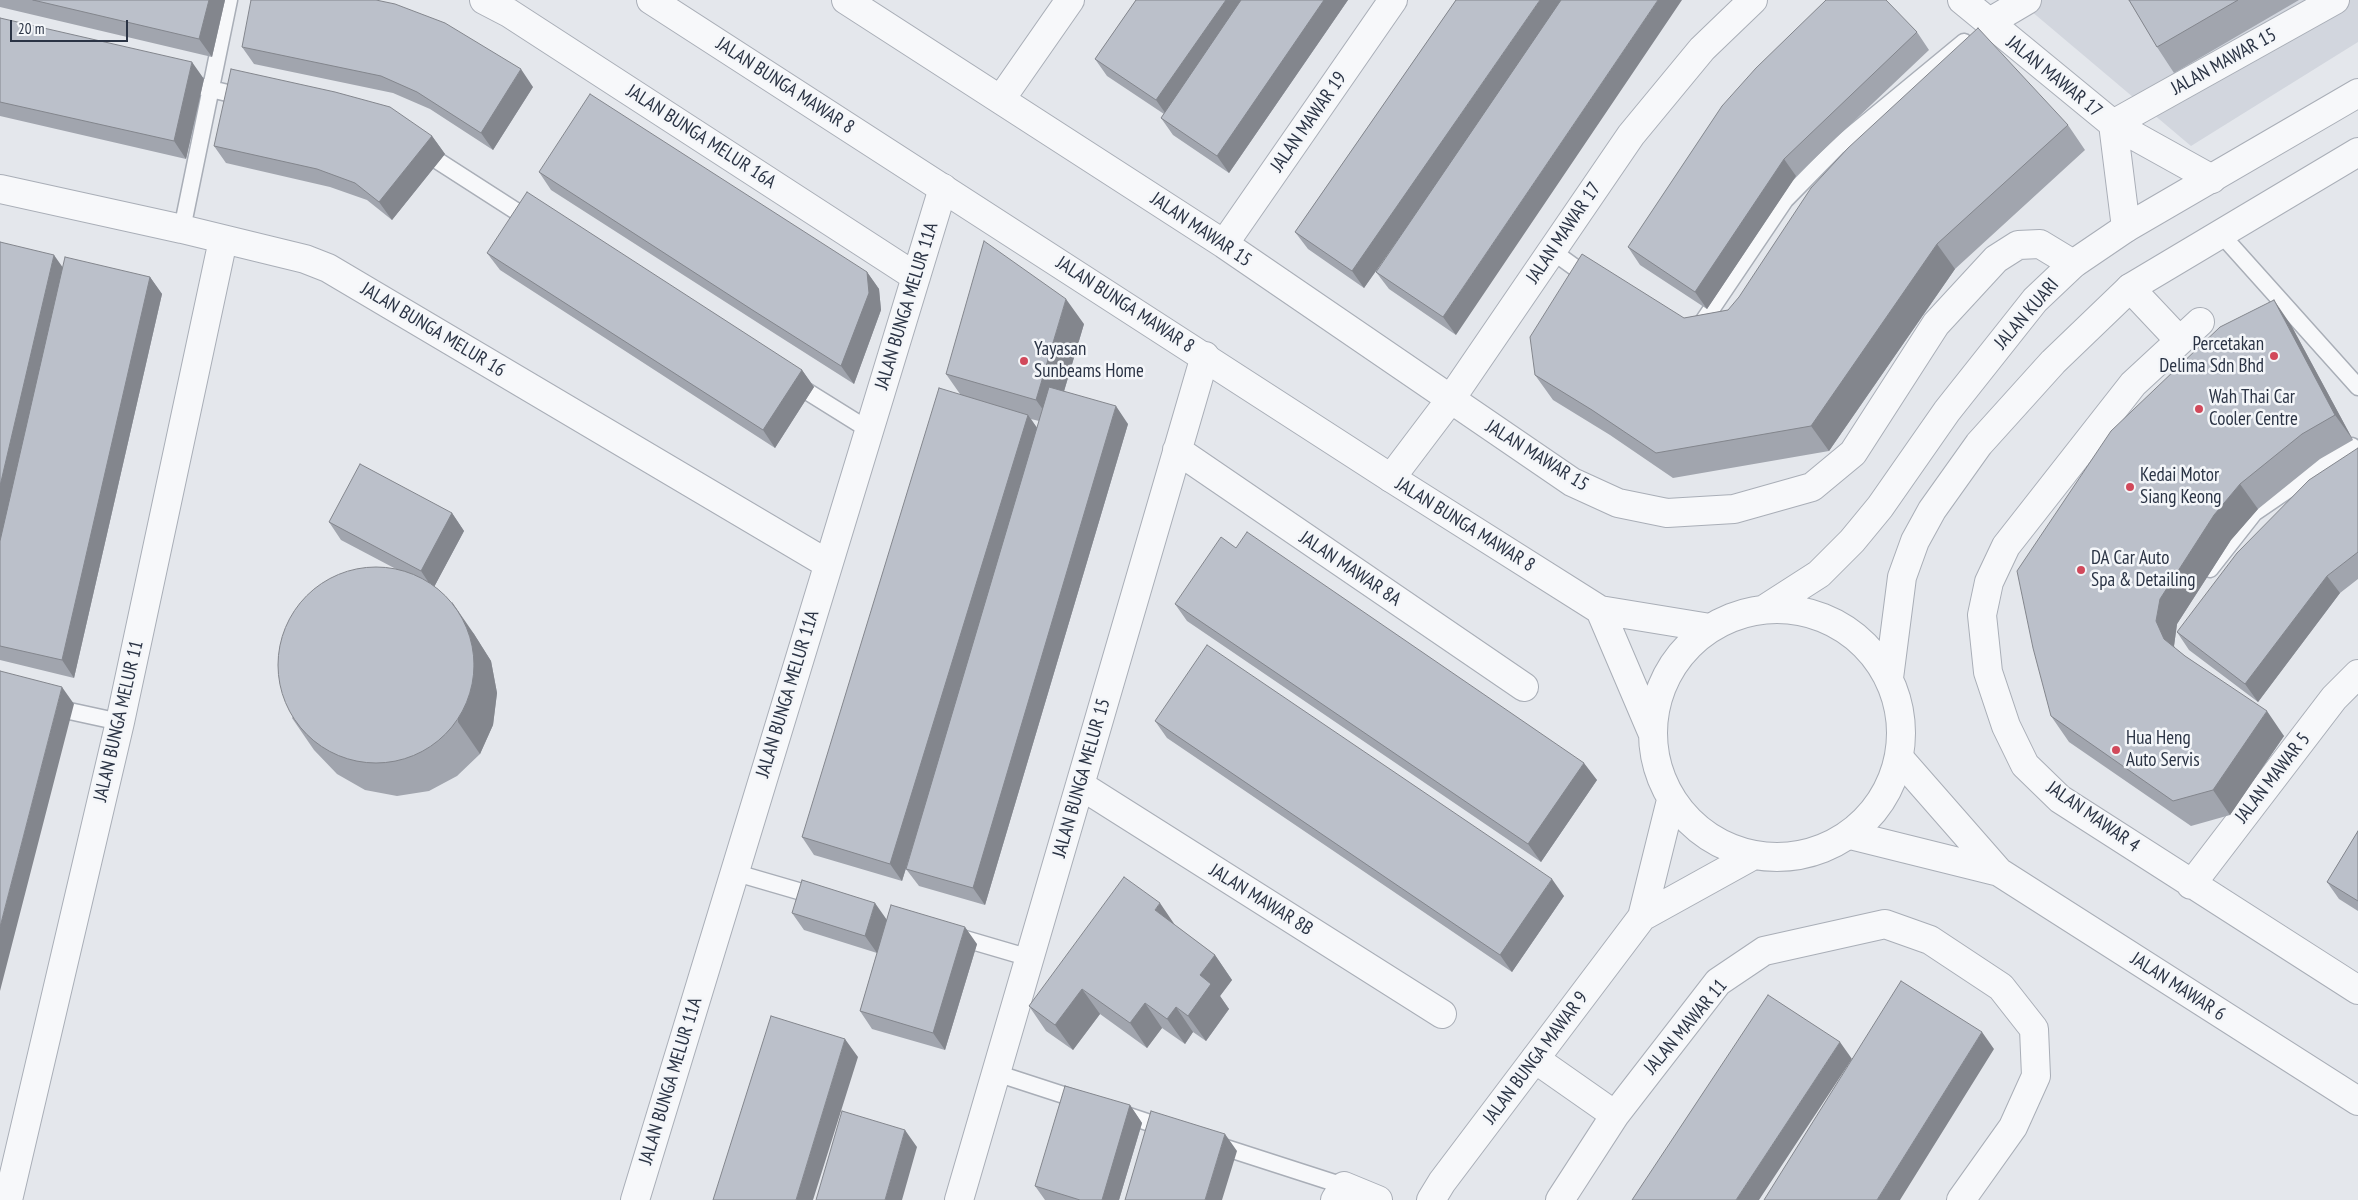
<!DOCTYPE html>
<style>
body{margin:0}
#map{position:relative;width:2358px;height:1200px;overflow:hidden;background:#e4e7ec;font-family:"PT Sans Narrow",sans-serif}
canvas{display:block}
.scale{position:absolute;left:10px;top:20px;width:118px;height:22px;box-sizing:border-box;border:2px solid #2b3445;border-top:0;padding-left:6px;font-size:15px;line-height:18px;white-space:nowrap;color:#2b3445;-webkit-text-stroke:4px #f4f6f9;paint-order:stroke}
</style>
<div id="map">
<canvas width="2358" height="1200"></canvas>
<div class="scale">20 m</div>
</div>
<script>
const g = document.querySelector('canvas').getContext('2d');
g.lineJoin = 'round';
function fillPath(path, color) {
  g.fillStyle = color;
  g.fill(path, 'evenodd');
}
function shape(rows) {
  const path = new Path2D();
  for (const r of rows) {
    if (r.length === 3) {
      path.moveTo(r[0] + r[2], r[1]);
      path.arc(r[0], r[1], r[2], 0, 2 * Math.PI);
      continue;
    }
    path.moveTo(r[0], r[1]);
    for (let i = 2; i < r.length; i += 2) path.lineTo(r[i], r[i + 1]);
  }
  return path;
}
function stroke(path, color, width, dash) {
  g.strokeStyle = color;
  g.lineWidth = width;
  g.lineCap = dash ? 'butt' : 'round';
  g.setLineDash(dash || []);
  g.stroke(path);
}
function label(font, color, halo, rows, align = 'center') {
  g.font = font + ' "PT Sans Narrow",sans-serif';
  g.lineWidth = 5;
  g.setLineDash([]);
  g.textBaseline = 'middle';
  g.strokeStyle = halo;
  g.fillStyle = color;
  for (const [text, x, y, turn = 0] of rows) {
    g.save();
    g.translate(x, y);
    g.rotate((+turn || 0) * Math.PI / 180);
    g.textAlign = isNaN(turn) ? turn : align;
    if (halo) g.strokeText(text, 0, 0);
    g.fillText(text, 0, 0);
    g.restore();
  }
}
fillPath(shape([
 [2018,0,2358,0,2358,42,2191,146]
]), '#d2d6de');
const service = shape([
 [182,82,248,98],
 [421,150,533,222],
 [182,229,229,0],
 [2220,233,2358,387],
 [1552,251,1591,279],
 [1695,330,1698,329,1785,200,1838,146,1964,42],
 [792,382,869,430],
 [2210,569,2254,513,2352,446],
 [51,707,120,722],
 [733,872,819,897],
 [955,936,1030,958],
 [996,1073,1082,1101],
 [1120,1113,1168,1129],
 [1217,1145,1344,1186]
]);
const minor = shape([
 [484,0,509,13,916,277],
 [846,0,1224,244,1572,482,1618,503,1667,513,1734,509,1812,487,1853,453,1936,324,1996,259,2018,245,2040,244,2073,264],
 [1962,0,2113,124,2212,179],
 [1988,23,2027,0],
 [1001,99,1070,0],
 [2113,124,2335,0],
 [2113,124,2126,228],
 [0,189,182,229,305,259,328,268,828,564],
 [1224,244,1393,0],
 [2130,288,2179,340],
 [2200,322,2133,384,2006,546,1989,582,1982,615,1988,672,2006,726,2025,765,2060,799,2358,990],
 [1177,450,1524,687],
 [1391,478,1450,400,1631,135,1702,49,1753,0],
 [1900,759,1999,872,2358,1101],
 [1080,785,1442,1014],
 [1850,835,1999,872],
 [2191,885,2334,698,2358,674],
 [1535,1059,1615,1115],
 [8,1200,120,722,223,240],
 [635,1200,943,188],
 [959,1200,1205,356],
 [1335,1200,1344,1186,1378,1200],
 [1560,1200,1615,1115,1718,982,1764,951,1885,924,1930,940,2001,987,2034,1029,2036,1076,2013,1127,1961,1200]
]);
const tertiary = shape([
 [651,0,1391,478,1600,610,1710,628],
 [1777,733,124],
 [1600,610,1652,732],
 [1763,610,1819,574,1852,541,1880,507,1947,411,2035,300,2073,264,2126,228,2358,93],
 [1889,678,1902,577,1915,541,1932,510,1979,444,2053,362,2130,288,2358,152],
 [1642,917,1754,855],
 [1431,1200,1442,1182,1642,917,1671,800]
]);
stroke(service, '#a9aeb7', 19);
stroke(minor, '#a9aeb7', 30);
stroke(tertiary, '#a9aeb7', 30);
stroke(service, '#f7f8fa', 16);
stroke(minor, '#f7f8fa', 28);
stroke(tertiary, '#f7f8fa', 28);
fillPath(shape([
 [0,0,225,0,212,57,0,7],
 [1136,0,1348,0,1229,173,1173,135,1161,118,1164,114,1107,76,1095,59],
 [1456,0,1456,335,1389,289,1376,272,1403,233,1364,288,1308,249,1295,232],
 [2129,0,2299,0,2174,73,2157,47],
 [0,18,204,79,186,159,0,116],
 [1917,32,1929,50,1796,176,1707,309,1640,265,1628,247],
 [242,47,533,87,493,150,430,109,393,93,254,64],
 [2068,125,2085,150,1955,269,1829,451,1673,478,1610,435,1553,400,1535,375,1684,318,1728,310],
 [432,136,445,154,392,220,367,200,330,187,226,163,214,146],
 [539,172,867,272,879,289,881,310,854,384,766,328,551,190],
 [0,242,63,267,150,277,162,294,74,678,0,660],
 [487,253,802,370,814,387,775,448,500,270],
 [1084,324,1064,391,1128,424,985,905,919,886,906,869,915,840,902,881,814,855,802,837,960,394,946,374],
 [1031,419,1039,421,1037,428],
 [2291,325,2353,440,2320,459,2258,509,2231,540,2177,624,2174,646,2175,648,2284,736,2230,815,2191,826,2069,742,2051,716],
 [2358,448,2358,579,2340,593,2258,702,2189,650,2177,632],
 [452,513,464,531,434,587,474,634,491,661,497,693,493,725,480,754,457,776,429,791,397,796,365,790,337,774,314,750,292,718,396,569,341,540,329,522],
 [1236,548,1597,780,1541,862,1187,621,1175,604],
 [1155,721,1564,896,1512,972,1167,738],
 [2358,831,2358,911,2339,899,2327,882],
 [792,913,887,920,977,944,945,1050,872,1029,860,1011,877,953,804,930],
 [1176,926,1215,955,1232,980,1220,996,1229,1009,1206,1041,1193,1032,1185,1044,1162,1028,1147,1048,1100,1014,1073,1050,1046,1031,1029,1006],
 [1130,1105,1142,1123,1119,1200,1045,1200,1035,1186]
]), '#a1a5ae');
fillPath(shape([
 [209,0,225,0,212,57,199,39],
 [1226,0,1250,0,1168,117,1156,100],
 [1324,0,1348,0,1229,173,1217,156],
 [1540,0,1565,0,1364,288,1352,271],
 [1658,0,1682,0,1456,335,1443,317],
 [192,62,204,79,186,159,174,141],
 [521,69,533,87,493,150,481,133],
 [432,136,445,154,392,220,379,202],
 [1784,159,1796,176,1707,309,1695,292],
 [1937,244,1955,269,1829,451,1811,426],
 [54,255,66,272,0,556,0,486],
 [867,272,879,289,881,310,854,384,841,366],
 [150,277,162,294,74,678,62,660],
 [1066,299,1084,324,1054,425,1036,400],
 [2274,300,2291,325,2353,440,2335,415],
 [802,370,814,387,775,448,763,430],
 [1116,406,1128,424,985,905,973,888],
 [1028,415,1040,432,902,881,890,864],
 [2240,484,2258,509,2231,540,2177,624,2174,646,2181,664,2164,639,2156,621,2160,599,2214,515],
 [452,513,464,531,433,589,421,571],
 [2327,576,2340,593,2258,702,2245,684],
 [452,602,474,634,491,661,497,693,493,725,480,754,458,722],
 [62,687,74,704,0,991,0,927],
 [2267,711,2284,736,2230,815,2213,790],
 [1584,763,1597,780,1541,862,1528,844],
 [1552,879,1564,896,1512,972,1500,955],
 [875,903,887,920,877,953,865,936],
 [1160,903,1177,928,1155,910],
 [965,927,977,944,945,1050,933,1033],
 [1215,955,1232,980,1220,996,1229,1009,1206,1041,1188,1016,1200,975],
 [1082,989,1100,1014,1073,1050,1055,1025],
 [1145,1003,1162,1028,1147,1048,1130,1023],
 [1176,1007,1193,1032,1185,1044,1167,1019],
 [1982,1032,1994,1049,1900,1200,1877,1200],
 [845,1039,858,1057,813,1200,796,1200],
 [1840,1042,1852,1059,1759,1200,1736,1200],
 [1130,1105,1142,1123,1119,1200,1102,1200],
 [905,1130,917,1147,902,1200,885,1200],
 [1225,1134,1237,1151,1222,1200,1205,1200]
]), '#83868d');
const building = shape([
 [33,0,209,0,199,39,33,0],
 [251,0,376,0,395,4,445,23,521,69,481,133,417,92,381,76,242,47,251,0],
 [1136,0,1226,0,1156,100,1095,59,1136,0],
 [1241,0,1324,0,1217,156,1161,118,1241,0],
 [1456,0,1540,0,1352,271,1295,232,1456,0],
 [1561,0,1658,0,1443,317,1376,272,1561,0],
 [1826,0,1886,0,1917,32,1784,159,1695,292,1628,247,1722,106,1756,68,1826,0],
 [2129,0,2238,0,2157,47,2129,0],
 [0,18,192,62,174,141,0,102,0,18],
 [1978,28,2068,125,1937,244,1811,426,1656,453,1592,410,1535,375,1530,337,1582,254,1684,318,1728,310,1739,297,1811,188,1848,148,1978,28],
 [231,69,335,92,390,107,432,136,379,202,355,183,317,169,214,146,231,69],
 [590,94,867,272,869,293,841,366,754,311,539,172,590,94],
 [527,192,802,370,763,430,487,253,527,192],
 [984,241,1066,299,1036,400,946,374,984,241],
 [0,242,54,255,0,486,0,242],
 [65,257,150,277,62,660,0,646,0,541,65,257],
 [2274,300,2335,415,2302,434,2240,484,2214,515,2160,599,2156,621,2164,639,2185,656,2267,711,2213,790,2173,801,2051,716,2033,648,2017,571,2111,431,2220,327,2274,300],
 [1049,387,1116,406,973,888,906,869,1049,387],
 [939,388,1028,415,890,864,802,837,939,388],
 [2358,448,2358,552,2327,576,2245,684,2177,632,2237,553,2309,480,2358,448],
 [360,464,452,513,421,571,329,522,360,464],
 [1247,532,1584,763,1528,844,1175,604,1221,537,1236,548,1247,532],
 [376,665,98],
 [1207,645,1552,879,1500,955,1155,721,1207,645],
 [0,671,62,687,0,927,0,671],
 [2358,831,2358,901,2327,882,2358,831],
 [1124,877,1160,903,1155,910,1215,955,1200,975,1211,984,1188,1016,1176,1007,1167,1019,1145,1003,1130,1023,1082,989,1055,1025,1029,1006,1124,877],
 [802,880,875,903,865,936,792,913,802,880],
 [891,905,965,927,933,1033,860,1011,891,905],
 [1901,981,1982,1032,1877,1200,1764,1200,1901,981],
 [1768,995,1840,1042,1736,1200,1632,1200,1768,995],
 [771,1016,845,1039,796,1200,713,1200,771,1016],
 [1065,1086,1130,1105,1102,1200,1080,1200,1035,1186,1065,1086],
 [842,1111,905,1130,885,1200,816,1200,842,1111],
 [1151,1111,1225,1134,1205,1200,1125,1200,1151,1111]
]);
fillPath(building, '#bbc0ca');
stroke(building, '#83868d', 1);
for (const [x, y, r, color] of [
 [2274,356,5,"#d1495b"],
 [1024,361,5,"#d1495b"],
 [2199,409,5,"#d1495b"],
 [2130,487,5,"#d1495b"],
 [2081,570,5,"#d1495b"],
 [2116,750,5,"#d1495b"]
]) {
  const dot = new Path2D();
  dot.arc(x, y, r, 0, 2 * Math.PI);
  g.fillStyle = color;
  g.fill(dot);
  stroke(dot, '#f4f6f9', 2);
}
label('19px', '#2b3445', '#f4f6f9', [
 ["JALAN MAWAR 15",2224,62,-29],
 ["JALAN MAWAR 17",2054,77,39],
 ["JALAN BUNGA MAWAR 8",785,86,33],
 ["JALAN MAWAR 19",1309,122,-55],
 ["JALAN BUNGA MELUR 16A",701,137,33],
 ["JALAN MAWAR 15",1201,230,34],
 ["JALAN MAWAR 17",1564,233,-56],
 ["JALAN BUNGA MAWAR 8",1125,305,33],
 ["JALAN BUNGA MELUR 11A",907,306,-73],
 ["JALAN KUARI",2027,314,-49],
 ["JALAN BUNGA MELUR 16",433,330,31],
 ["JALAN MAWAR 15",1537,456,32],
 ["JALAN BUNGA MAWAR 8",1465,525,32],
 ["JALAN MAWAR 8A",1350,569,34],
 ["JALAN BUNGA MELUR 11A",788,694,-73],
 ["JALAN BUNGA MELUR 11",119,721,-77],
 ["JALAN BUNGA MELUR 15",1082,778,-74],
 ["JALAN MAWAR 5",2273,778,-52],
 ["JALAN MAWAR 4",2093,817,35],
 ["JALAN MAWAR 8B",1261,900,32],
 ["JALAN MAWAR 6",2178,987,33],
 ["JALAN MAWAR 11",1686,1027,-50],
 ["JALAN BUNGA MAWAR 9",1536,1058,-53],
 ["JALAN BUNGA MELUR 11A",671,1081,-73]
]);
label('19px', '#2b3445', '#f4f6f9', [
 ["Percetakan",2264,345,"right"],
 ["Delima Sdn Bhd",2264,367,"right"],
 ["Yayasan",1034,350],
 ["Sunbeams Home",1034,372],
 ["Wah Thai Car",2209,398],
 ["Cooler Centre",2209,420],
 ["Kedai Motor",2140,476],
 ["Siang Keong",2140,498],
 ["DA Car Auto",2091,559],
 ["Spa & Detailing",2091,581],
 ["Hua Heng",2126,739],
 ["Auto Servis",2126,761]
], 'left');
</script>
